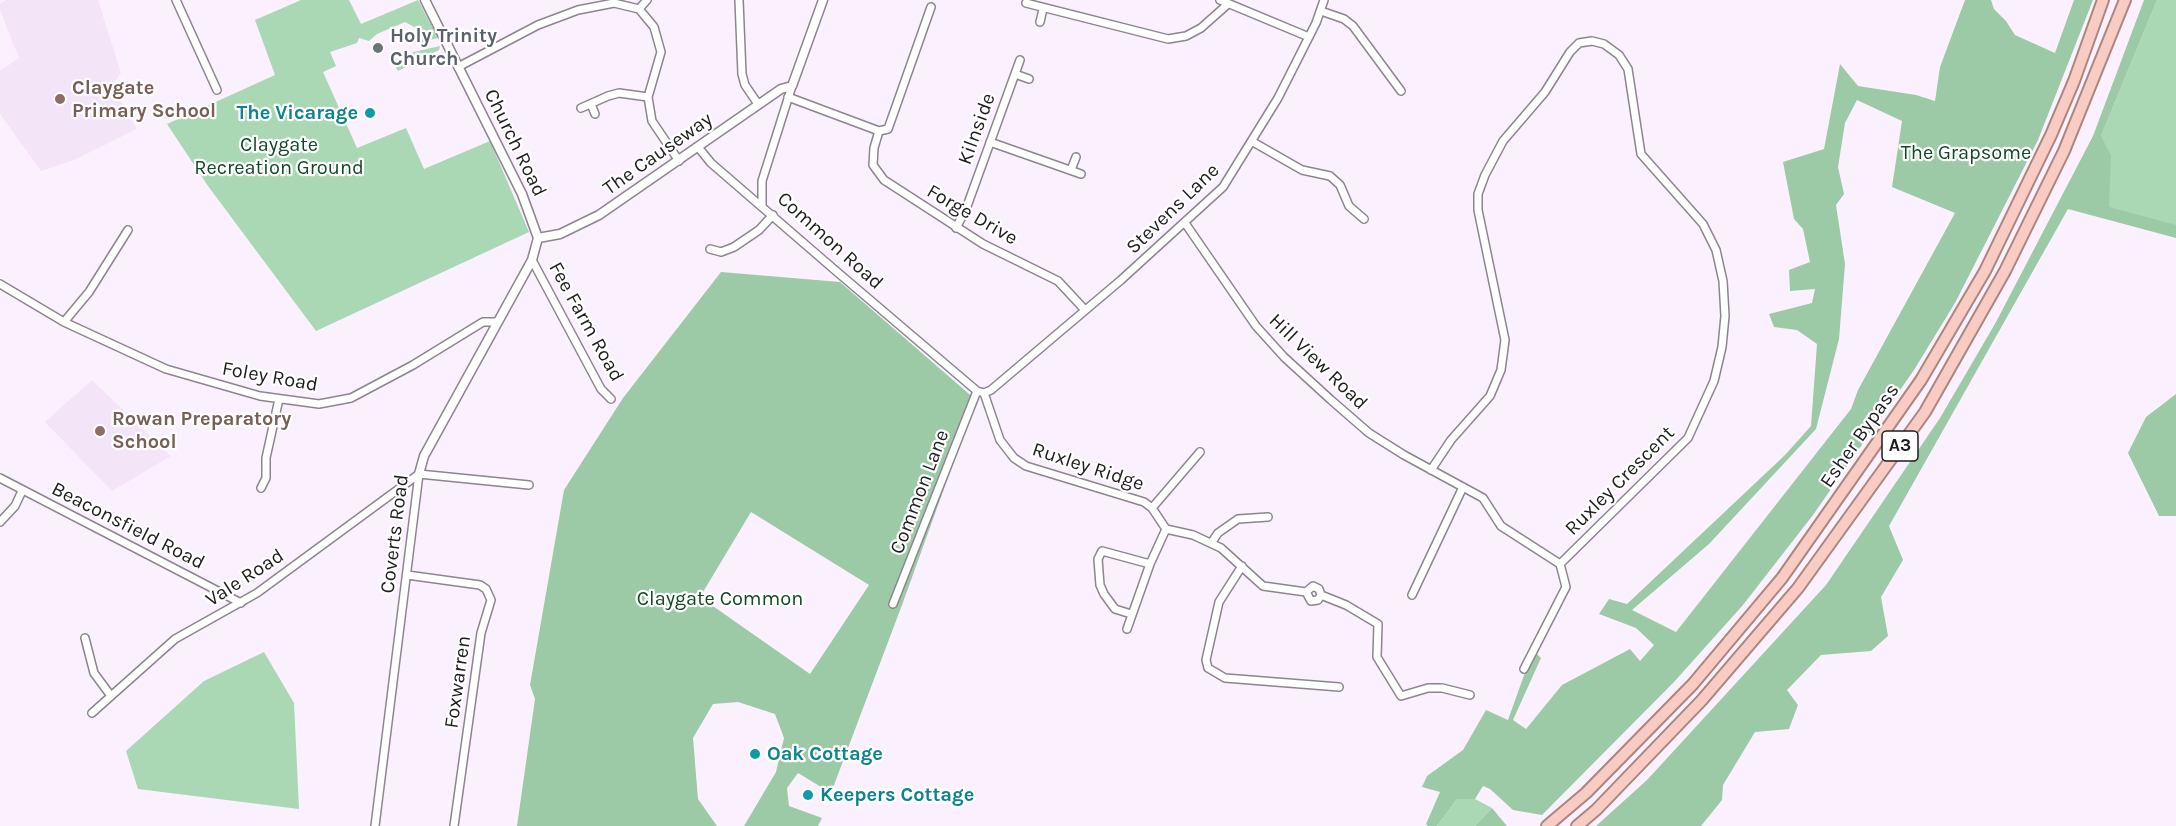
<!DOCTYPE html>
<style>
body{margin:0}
canvas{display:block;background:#fbf1fe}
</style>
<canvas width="2176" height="826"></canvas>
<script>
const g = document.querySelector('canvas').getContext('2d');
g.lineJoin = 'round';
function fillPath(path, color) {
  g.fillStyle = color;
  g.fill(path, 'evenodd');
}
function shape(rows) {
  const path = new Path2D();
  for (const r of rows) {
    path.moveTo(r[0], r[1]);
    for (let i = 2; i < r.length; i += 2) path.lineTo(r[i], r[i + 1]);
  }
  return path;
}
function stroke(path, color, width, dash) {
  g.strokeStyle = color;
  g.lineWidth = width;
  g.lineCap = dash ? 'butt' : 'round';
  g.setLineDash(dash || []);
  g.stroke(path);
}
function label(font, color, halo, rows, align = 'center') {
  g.font = font + ' Karla,sans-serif';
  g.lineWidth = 4.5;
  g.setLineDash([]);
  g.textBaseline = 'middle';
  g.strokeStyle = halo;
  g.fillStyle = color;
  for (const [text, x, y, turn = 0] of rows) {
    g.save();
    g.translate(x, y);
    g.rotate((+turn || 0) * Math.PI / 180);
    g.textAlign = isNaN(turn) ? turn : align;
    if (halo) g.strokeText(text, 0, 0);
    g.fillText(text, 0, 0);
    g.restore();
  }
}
fillPath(shape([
 [6,0,98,0,121,73,112,85,137,129,74,160,41,171,0,114,0,71,19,58,0,10,0,4],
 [92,380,171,456,112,491,45,422]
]), '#f3e4f7');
fillPath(shape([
 [301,0,349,0,361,24,418,0,438,38,422,42,414,34,416,28,405,22,377,34,369,41,359,38,357,43,330,52,336,66,323,72,357,148,406,128,424,169,490,141,529,232,316,331,208,186,167,124,275,75,255,20],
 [2157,0,2176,0,2176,226,2109,208,2101,136],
 [440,46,439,50,398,71,395,66,397,59,414,52],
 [264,652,294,703,299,809,138,789,126,751,204,681],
 [1457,799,1475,799,1492,808,1475,826,1437,826]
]), '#aad7b4');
fillPath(shape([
 [1965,0,1991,0,1994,9,2006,21,2015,35,2055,53,2074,0,2093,0,2038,140,1955,303,1914,370,1813,515,1743,605,1674,682,1542,815,1513,810,1490,789,1483,786,1475,799,1457,799,1437,826,1428,826,1426,824,1440,792,1422,787,1427,776,1463,750,1486,710,1508,720,1533,650,1541,658,1513,720,1526,729,1562,685,1630,649,1640,661,1654,645,1636,628,1599,614,1609,599,1627,604,1785,455,1811,426,1817,344,1797,330,1774,327,1769,314,1812,303,1815,289,1790,291,1789,270,1810,262,1803,229,1794,219,1783,162,1824,149,1840,64,1858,86,1916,95,1935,101,1940,67],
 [1857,100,1902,121,1892,187,1955,213,1858,390,1851,409,1676,632,1632,610,1709,544,1816,429,1839,339,1845,264,1836,205,1844,194,1838,167,1845,123],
 [2144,0,2157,0,2101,136,2111,156,2109,207,2176,225,2176,238,2068,209,1889,526,1903,560,1881,597,1888,636,1871,651,1821,655,1787,690,1798,705,1789,729,1755,732,1723,785,1722,800,1701,826,1596,826,1647,780,1826,585,1940,418,1996,322,2093,136],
 [721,272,840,282,976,400,902,605,831,793,798,773,787,788,789,806,822,818,818,826,744,826,776,772,784,738,775,714,738,702,713,704,693,738,698,799,717,826,517,826,535,699,530,685,564,490,623,398],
 [751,512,869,585,810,674,700,597],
 [2176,394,2176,516,2159,516,2128,453,2146,417],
 [1492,808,1507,826,1475,826]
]), '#9ccaa6');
const minor = shape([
 [176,0,217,90],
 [739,0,742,74,745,85,758,104],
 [1220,0,1309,37],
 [1026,3,1168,39,1186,36,1201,28,1228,4],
 [639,9,647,0],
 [1321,11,1344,19,1353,26,1401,91],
 [1040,22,1043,9],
 [458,67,538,25,578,10,614,3,639,9,654,27,661,52,648,97,652,121,679,161],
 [1015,74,1029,79],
 [788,97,879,131,888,129,931,7],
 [591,104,595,114],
 [581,108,608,96,619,93,648,97],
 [879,131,874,148,873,165,884,180,983,244,1058,281,1085,310],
 [990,142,1081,174],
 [1253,142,1302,170,1330,176,1340,185,1349,206,1364,219],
 [698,147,711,163,836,271,977,391,984,393],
 [1071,170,1076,157],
 [762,206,762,181,792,86],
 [1185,223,1256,326,1284,357,1331,400,1369,433,1404,455,1483,498,1501,526,1560,564],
 [956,228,966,209,1020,60],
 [710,249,721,252,734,247,759,230,773,215],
 [532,260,601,389,611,399],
 [0,284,64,322,166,369,260,396,319,404,351,398,413,365,483,322,498,322],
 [64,322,89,292,128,230],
 [984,393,991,390,1121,280,1223,187,1278,98,1316,23,1324,0],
 [984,393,1000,440,1014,458,1026,466,1144,502,1152,508,1166,529,1193,535,1221,548,1263,586,1306,592,1313,586,1319,589,1321,595,1318,600,1311,601,1306,592],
 [1431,470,1451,440,1490,396,1501,370,1505,340,1478,210,1478,194,1485,175,1503,141,1545,92,1570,52,1579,43,1592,41,1604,44,1619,55,1628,69,1641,154,1703,224,1716,250,1723,281,1725,316,1722,347,1714,381,1688,438,1560,564],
 [419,474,529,485],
 [0,478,241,603],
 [261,488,266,478,266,458,279,399],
 [1152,508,1200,452],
 [0,522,15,506,22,491],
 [1212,542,1218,533,1238,519,1268,517],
 [1242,566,1219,602,1206,660,1208,668,1225,678,1339,687],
 [407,575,480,585,486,589,491,600,481,633,454,826],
 [1321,595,1346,605,1378,624,1377,657,1401,696,1428,688,1442,688,1470,695],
 [1412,595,1463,487],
 [893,604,977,391],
 [1131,614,1115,609,1104,594,1100,585,1098,559,1102,551,1150,564],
 [1127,629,1150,564,1166,529],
 [85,638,94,673,111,696],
 [1524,669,1566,587,1560,564],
 [92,713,175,639,257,593,419,474],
 [375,826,419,474]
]);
const tertiary = shape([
 [538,238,560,234,599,215,781,89,792,86,823,0],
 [419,474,424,456,532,260,538,238,522,194,425,0]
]);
const trunk = shape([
 [1547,826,1586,793,1693,684,1782,578,1921,380,1985,271,2051,135,2074,81,2103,0],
 [1577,826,1596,810,1702,700,1798,588,1925,412,2005,271,2064,151,2125,0]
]);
stroke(minor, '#8d8490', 10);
stroke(tertiary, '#8d8490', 11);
stroke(trunk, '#aa867f', 14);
stroke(minor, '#fff', 7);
stroke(tertiary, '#fff', 8);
stroke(trunk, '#f8ccc2', 10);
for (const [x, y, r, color] of [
 [378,48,6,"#6b7280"],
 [60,99,6,"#8d6e63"],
 [370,113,6,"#0f9aa8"],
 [100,431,6,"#8d6e63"],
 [755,754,6,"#0f9aa8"],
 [808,795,6,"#0f9aa8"]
]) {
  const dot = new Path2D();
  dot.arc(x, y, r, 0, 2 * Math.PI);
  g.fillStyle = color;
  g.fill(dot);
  stroke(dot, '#fff', 2);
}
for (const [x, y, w] of [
 [1900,446,36]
]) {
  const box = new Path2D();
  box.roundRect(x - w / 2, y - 15, w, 30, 4.5);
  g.fillStyle = '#fff';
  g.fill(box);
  stroke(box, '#1e1b1f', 1.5);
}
label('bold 18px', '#1e1b1f', null, [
 ["A3",1900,446]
]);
label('bold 20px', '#5b616d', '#fff', [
 ["Holy Trinity",390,36],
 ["Church",390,59]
], 'left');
label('bold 20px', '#785e54', '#fff', [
 ["Claygate",72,88],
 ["Primary School",72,111],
 ["Rowan Preparatory",112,419],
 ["School",112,442]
], 'left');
label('bold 20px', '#0d838f', '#fff', [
 ["The Vicarage",358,113,"right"],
 ["Oak Cottage",767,754],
 ["Keepers Cottage",820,795]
], 'left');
label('20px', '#1e1b1f', '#fff', [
 ["Kilnside",977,129,-70],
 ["Church Road",515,143,64],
 ["The Causeway",658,154,-35],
 ["Stevens Lane",1173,209,-44],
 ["Forge Drive",972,215,30],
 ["Common Road",830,241,42],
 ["Fee Farm Road",586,322,61],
 ["Hill View Road",1318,362,44],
 ["Foley Road",270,377,10],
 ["Esher Bypass",1860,436,-55],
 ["Ruxley Ridge",1088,467,18],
 ["Ruxley Crescent",1620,481,-45],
 ["Common Lane",920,492,-69],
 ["Beaconsfield Road",128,526,27],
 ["Coverts Road",395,534,-83],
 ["Vale Road",245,578,-33],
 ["Foxwarren",458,682,-82]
]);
label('20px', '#114724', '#fff', [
 ["Claygate",279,145],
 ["Recreation Ground",279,168],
 ["The Grapsome",1966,153],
 ["Claygate Common",720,599]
]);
</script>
